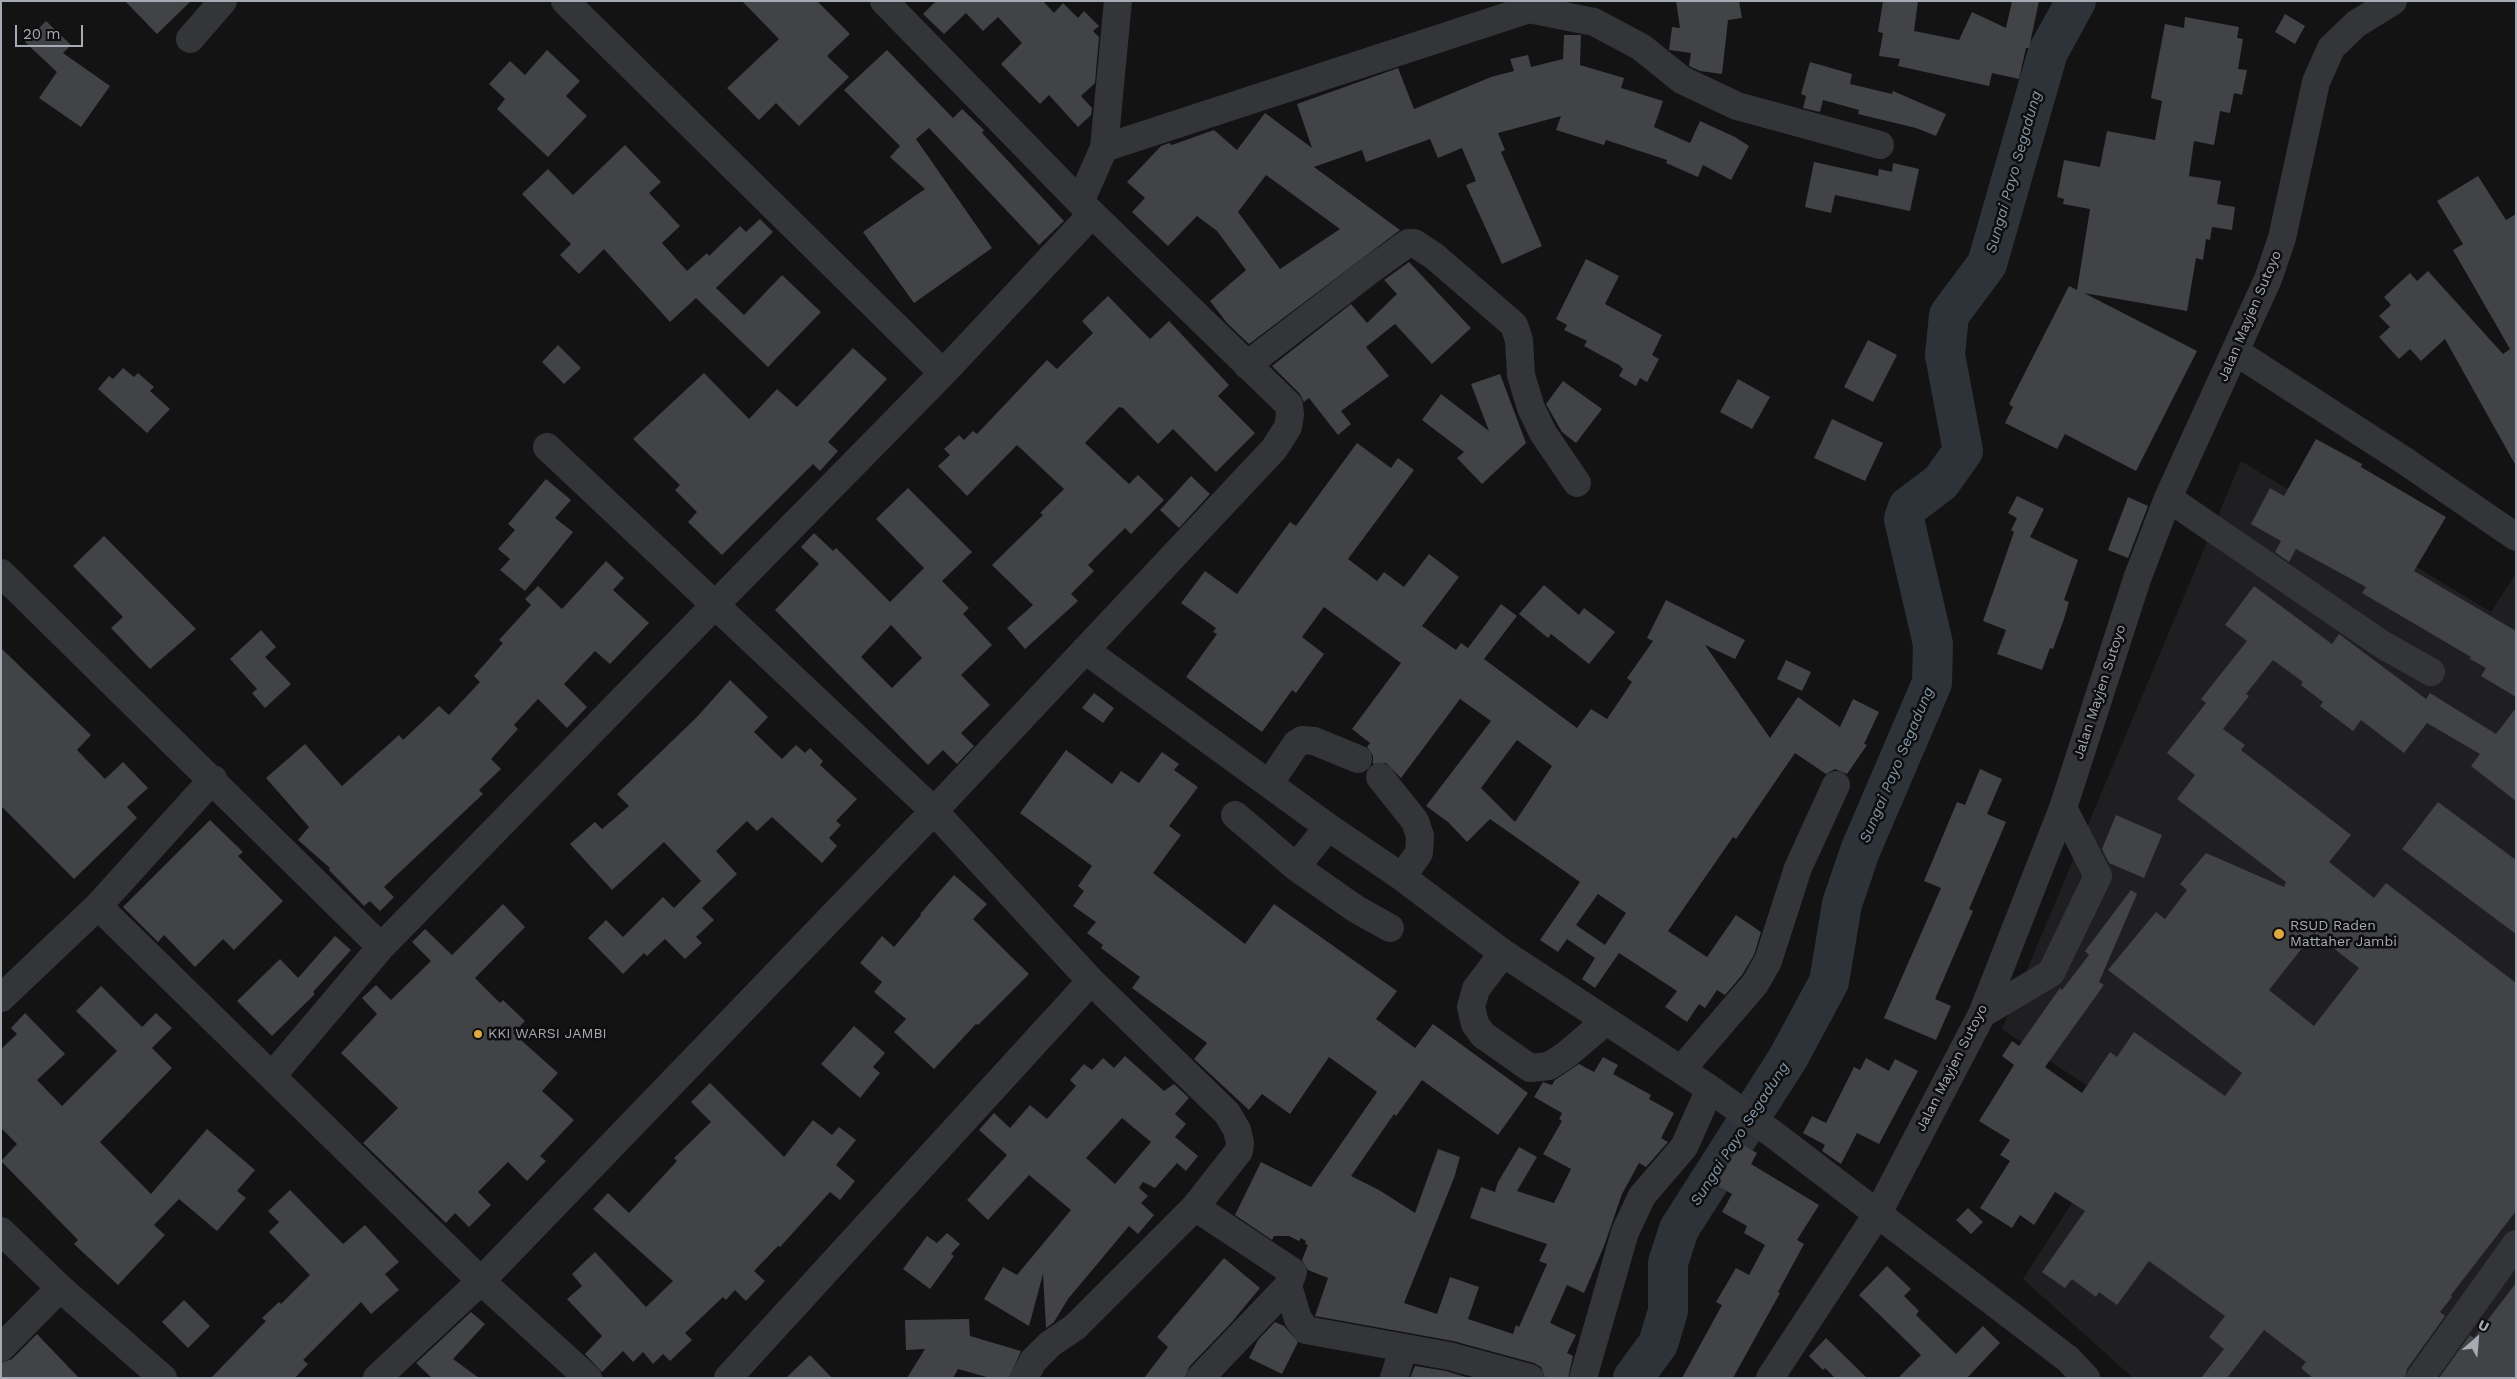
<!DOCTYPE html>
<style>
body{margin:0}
#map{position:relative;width:2517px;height:1379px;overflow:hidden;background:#131314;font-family:"Work Sans",sans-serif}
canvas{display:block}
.frame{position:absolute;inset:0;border:2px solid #a6aab3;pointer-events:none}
.north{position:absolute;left:2452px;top:1314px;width:50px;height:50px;-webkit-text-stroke:4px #0e0e0f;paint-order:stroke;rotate:27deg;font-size:14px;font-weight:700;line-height:20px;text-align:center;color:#a6aab3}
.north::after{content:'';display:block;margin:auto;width:18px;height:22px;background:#a6aab3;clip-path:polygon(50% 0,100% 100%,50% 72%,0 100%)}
.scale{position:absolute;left:15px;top:25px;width:68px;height:22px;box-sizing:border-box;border:2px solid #a6aab3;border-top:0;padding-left:6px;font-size:15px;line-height:18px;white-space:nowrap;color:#a6aab3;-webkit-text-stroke:4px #0e0e0f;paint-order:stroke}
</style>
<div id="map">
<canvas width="2517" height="1379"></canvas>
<div class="frame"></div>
<div class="north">U</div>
<div class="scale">20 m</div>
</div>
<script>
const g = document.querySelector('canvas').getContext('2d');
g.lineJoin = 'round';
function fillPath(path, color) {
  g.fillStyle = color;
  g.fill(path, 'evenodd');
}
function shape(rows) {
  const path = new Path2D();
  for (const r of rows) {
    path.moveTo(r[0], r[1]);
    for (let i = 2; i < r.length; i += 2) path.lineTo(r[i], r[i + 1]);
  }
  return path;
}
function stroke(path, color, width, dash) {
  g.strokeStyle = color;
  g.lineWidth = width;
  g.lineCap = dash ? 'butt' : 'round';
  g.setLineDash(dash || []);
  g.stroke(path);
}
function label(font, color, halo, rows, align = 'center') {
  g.font = font + ' "Work Sans",sans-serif';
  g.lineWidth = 5;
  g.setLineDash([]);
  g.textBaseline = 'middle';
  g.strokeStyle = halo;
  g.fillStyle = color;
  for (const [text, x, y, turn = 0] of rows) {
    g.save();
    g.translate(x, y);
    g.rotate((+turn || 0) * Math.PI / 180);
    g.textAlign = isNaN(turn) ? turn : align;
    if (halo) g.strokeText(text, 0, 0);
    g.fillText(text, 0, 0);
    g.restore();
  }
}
fillPath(shape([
 [2241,461,2491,612,2516,573,2516,1378,2133,1378,2023,1279,2129,1114,2002,1029]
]), '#1f1f21');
stroke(shape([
 [1633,1378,1658,1344,1668,1311,1668,1263,1679,1229,1788,1058,1829,982,1842,904,1860,851,1932,683,1933,644,1904,519,1908,507,1941,482,1963,451,1945,355,1949,315,1987,264,2048,52,2076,1]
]), '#2d3339', 40);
fillPath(shape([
 [125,1,191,1,157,34],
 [742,1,817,1,850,34,827,56,849,77,799,126,776,103,759,120,727,88,779,39],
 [936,1,1043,1,1054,13,1063,3,1078,18,1084,11,1099,26,1093,31,1099,37,1095,83,1081,96,1092,108,1091,115,1078,127,1049,95,1040,104,1001,64,1022,43,998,17,983,31,966,13,944,34,923,14],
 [1676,1,1739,1,1742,18,1728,20,1722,74,1700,71,1689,66,1691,53,1669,50,1672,27,1680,28],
 [1883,1,1918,1,1914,31,1959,40,1972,12,2006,28,2012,1,2039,1,2029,48,2026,48,2019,79,1992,73,1989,86,1898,66,1900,59,1879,56,1883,33,1878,32],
 [2285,14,2305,26,2295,44,2275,32],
 [2185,17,2239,27,2237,38,2243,39,2238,69,2247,70,2242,95,2234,93,2230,113,2220,111,2214,145,2194,141,2189,176,2221,181,2217,204,2235,207,2232,230,2212,227,2210,240,2206,239,2203,260,2196,258,2187,311,2084,293,2197,351,2136,471,2065,434,2057,449,2005,423,2013,407,2009,404,2069,286,2077,290,2090,209,2063,204,2064,199,2057,197,2064,160,2100,167,2107,131,2155,140,2162,101,2151,98,2165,24,2184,28],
 [46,21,71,45,63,53,110,86,81,127,39,98,57,72,25,42],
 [1564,35,1581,35,1580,65,1624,78,1621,88,1663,101,1654,127,1690,143,1700,121,1735,137,1749,146,1731,180,1703,165,1698,177,1666,163,1667,160,1606,140,1604,145,1556,130,1561,116,1498,133,1505,150,1501,152,1542,246,1502,264,1466,185,1476,181,1462,148,1438,158,1430,139,1366,162,1362,150,1314,167,1400,230,1249,344,1227,323,1210,301,1246,270,1217,231,1197,216,1168,246,1132,212,1145,198,1127,182,1161,146,1169,143,1172,145,1214,130,1237,150,1265,113,1312,148,1297,104,1398,68,1414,109,1491,77,1514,71,1510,59,1528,55,1531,67,1563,59],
 [1266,175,1340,229,1280,269,1238,212],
 [547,50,580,81,566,96,587,116,548,157,497,109,505,99,489,84,510,61,525,75],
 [887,50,953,118,962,109,984,130,982,133,1064,221,1039,245,929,128,916,139,992,248,914,303,863,232,925,189,890,157,900,146,844,90],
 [1810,62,1852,74,1850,84,1892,94,1893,91,1946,114,1936,136,1916,128,1858,114,1859,110,1823,100,1820,112,1803,108,1806,96,1801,94],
 [625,145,661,182,649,193,680,226,662,243,687,271,707,253,709,256,740,226,746,232,760,219,773,232,716,288,744,315,782,275,821,312,768,367,696,298,670,322,604,249,579,274,560,255,571,244,522,194,548,169,573,195],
 [1814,162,1878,176,1879,169,1892,172,1893,163,1919,169,1910,211,1835,195,1831,213,1805,207],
 [2478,176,2506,220,2516,214,2516,466,2445,339,2421,361,2410,349,2399,359,2379,337,2390,327,2379,316,2391,305,2384,297,2410,273,2417,281,2428,271,2503,354,2510,349,2453,250,2463,244,2437,201],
 [1586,259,1619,276,1605,304,1662,335,1652,355,1659,359,1647,382,1640,378,1636,386,1619,376,1623,369,1619,365,1584,346,1587,341,1564,330,1567,325,1556,319],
 [1409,262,1471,328,1432,364,1395,324,1366,347,1389,376,1341,411,1351,424,1338,435,1309,398,1304,402,1300,394,1272,366,1351,304,1367,323,1397,294,1384,280],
 [1108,296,1150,339,1169,321,1229,385,1218,396,1255,433,1216,472,1173,429,1158,444,1123,408,1119,407,1085,443,1129,484,1138,475,1164,500,1131,534,1125,528,1088,565,1094,571,1071,594,1078,601,1025,649,1007,628,1033,605,992,565,1043,515,1040,513,1064,489,1017,445,967,496,938,466,950,455,944,449,959,435,964,440,973,431,977,434,1047,360,1057,369,1093,333,1082,321],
 [1868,340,1897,355,1873,402,1844,387],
 [558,345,581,368,564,384,542,362],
 [853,348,887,379,828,442,838,451,820,471,813,464,722,555,688,522,697,512,675,490,680,485,633,439,704,373,749,419,777,389,797,407],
 [123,368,134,377,138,373,154,387,150,391,170,409,147,433,98,389,109,376,113,379],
 [1500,374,1526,443,1482,484,1457,458,1464,452,1422,420,1441,394,1489,431,1471,384],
 [1738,379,1770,397,1752,429,1720,412],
 [1563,381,1602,409,1576,443,1562,432,1546,404],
 [1832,419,1883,443,1865,481,1814,458],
 [2316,439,2362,464,2361,467,2446,517,2414,571,2516,631,2516,697,2481,676,2486,668,2470,659,2471,657,2362,593,2366,587,2296,549,2289,562,2275,552,2281,541,2251,524,2270,488,2284,496],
 [1357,443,1391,468,1398,458,1414,470,1348,559,1377,581,1384,572,1404,587,1429,554,1459,577,1422,626,1456,650,1461,643,1468,648,1501,604,1517,616,1484,659,1577,728,1591,709,1607,719,1632,682,1627,678,1653,641,1647,638,1666,600,1745,640,1735,659,1705,645,1770,738,1798,697,1840,727,1853,699,1879,712,1864,744,1867,745,1847,774,1835,769,1826,774,1795,753,1736,839,1733,837,1668,931,1707,957,1736,915,1761,932,1754,955,1742,975,1725,995,1717,990,1705,1008,1699,1004,1687,1022,1665,1007,1677,991,1619,953,1595,988,1582,979,1595,958,1567,939,1558,952,1540,940,1580,882,1490,819,1467,842,1448,822,1426,806,1491,721,1460,699,1401,778,1386,763,1373,764,1373,756,1367,747,1370,743,1352,729,1401,663,1324,607,1302,637,1324,654,1296,693,1292,690,1262,732,1186,677,1217,634,1213,632,1216,628,1181,603,1205,571,1237,594,1290,522,1296,526],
 [1517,740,1552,766,1515,822,1481,788],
 [1598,894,1626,913,1605,945,1576,925],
 [1191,476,1210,494,1179,528,1160,510],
 [546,479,571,500,555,518,573,532,525,591,500,570,510,559,498,549,515,530,508,524],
 [908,488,972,552,942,581,969,608,963,614,992,645,961,675,990,705,961,733,974,746,957,764,943,750,928,765,775,610,819,564,801,547,814,533,833,551,836,548,890,602,924,568,876,519],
 [891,625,922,658,892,688,861,657],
 [2017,496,2044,509,2030,537,2078,560,2064,600,2069,602,2064,619,2053,649,2050,648,2042,670,1997,654,2006,630,1983,621,2014,532,2011,530,2017,518,2008,513],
 [2128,497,2148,506,2128,558,2108,550],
 [104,536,196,629,150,669,111,628,123,617,73,566],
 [606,561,624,578,613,590,649,623,610,664,595,651,564,684,587,707,567,728,538,699,514,725,518,729,491,759,501,769,479,790,483,794,384,887,394,897,380,911,370,901,364,906,329,870,330,868,298,840,309,827,266,778,305,744,342,786,399,735,403,740,439,706,449,715,480,682,474,676,503,643,499,640,531,605,525,599,538,586,562,609],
 [1544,585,1579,615,1584,608,1615,632,1589,664,1551,634,1548,638,1519,614],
 [2254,586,2332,644,2339,634,2426,699,2430,693,2496,734,2516,708,2516,801,2471,766,2480,754,2427,723,2404,753,2361,720,2353,731,2320,706,2323,702,2301,685,2303,682,2273,660,2246,694,2249,696,2223,729,2245,745,2241,750,2351,835,2329,862,2374,898,2386,883,2516,983,2516,1211,2451,1295,2452,1297,2440,1312,2445,1316,2407,1369,2405,1378,2313,1378,2301,1368,2306,1362,2264,1330,2227,1378,2201,1378,2224,1349,2209,1337,2225,1316,2149,1261,2117,1305,2099,1292,2096,1297,2072,1279,2065,1288,2042,1272,2085,1211,2055,1192,2034,1225,2020,1215,2012,1228,1980,1208,2010,1161,2000,1155,2010,1140,1979,1121,2014,1065,2002,1056,2012,1041,2019,1046,2060,988,2062,990,2089,955,2085,951,2131,890,2137,894,2099,982,2104,985,2045,1067,2082,1093,2110,1052,2117,1057,2134,1032,2225,1096,2242,1073,2108,970,2156,912,2165,919,2187,890,2180,884,2206,853,2284,887,2286,882,2177,799,2195,775,2167,753,2206,703,2201,699,2247,641,2225,625],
 [2314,933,2359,968,2314,1026,2269,990],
 [261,630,276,647,265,657,291,684,265,708,252,693,257,689,230,659],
 [1,648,91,735,77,750,105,779,123,762,148,788,127,807,137,818,74,879,1,806],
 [1786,660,1811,672,1802,691,1777,679],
 [730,680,768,717,754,732,782,759,796,745,805,753,810,748,823,761,820,765,857,799,836,821,841,825,829,838,837,846,822,863,772,817,757,831,747,821,716,851,737,874,702,908,714,920,696,937,702,943,685,959,665,939,647,956,644,953,623,974,588,938,606,920,623,937,663,897,674,908,701,881,664,842,612,890,570,844,595,822,602,829,629,806,617,794,697,717],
 [1094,693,1114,708,1103,723,1082,708],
 [1066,750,1112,784,1121,771,1139,783,1162,752,1179,764,1174,770,1198,787,1169,826,1181,835,1153,873,1245,944,1274,904,1397,991,1376,1019,1415,1048,1433,1024,1528,1093,1498,1135,1422,1080,1396,1116,1394,1114,1351,1176,1379,1190,1415,1213,1438,1149,1460,1157,1454,1178,1404,1303,1437,1314,1450,1277,1479,1287,1468,1319,1513,1334,1516,1325,1519,1327,1547,1264,1539,1261,1547,1244,1470,1218,1481,1187,1495,1192,1498,1182,1519,1147,1537,1157,1517,1191,1554,1203,1571,1169,1543,1154,1562,1121,1559,1119,1562,1113,1534,1097,1543,1082,1552,1085,1555,1080,1579,1064,1594,1072,1603,1057,1618,1065,1613,1074,1651,1095,1649,1099,1674,1113,1661,1138,1668,1142,1646,1167,1639,1163,1622,1194,1604,1246,1584,1293,1567,1285,1550,1323,1576,1335,1567,1353,1573,1356,1568,1378,1545,1378,1541,1367,1534,1363,1453,1341,1315,1316,1328,1278,1308,1270,1302,1260,1308,1245,1305,1244,1306,1241,1301,1238,1299,1241,1289,1236,1274,1236,1272,1240,1235,1215,1261,1162,1311,1187,1377,1092,1329,1057,1290,1114,1262,1094,1249,1110,1194,1059,1207,1043,1132,988,1140,977,1101,948,1103,945,1087,933,1096,922,1073,906,1084,891,1078,886,1092,866,1020,813],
 [1980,769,2002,779,1987,814,2006,822,1969,909,1973,911,1935,999,1951,1006,1936,1040,1884,1018,1941,888,1924,881,1957,802,1965,805],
 [2438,802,2516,860,2516,934,2402,849],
 [2116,815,2162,835,2144,878,2109,863,2102,849],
 [210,820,243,852,238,856,283,901,234,950,223,939,195,967,164,935,158,942,123,907],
 [954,875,987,904,973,919,1029,974,978,1025,976,1024,934,1069,894,1032,906,1019,874,992,882,982,860,963,882,936,894,947,921,915,920,914],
 [503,904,525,927,475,978,500,1003,503,1000,525,1021,513,1033,558,1073,542,1091,574,1120,540,1156,546,1161,527,1181,508,1162,478,1192,491,1205,469,1227,455,1213,446,1223,363,1143,398,1108,341,1053,377,1014,362,998,376,985,391,1000,431,961,412,942,425,929,452,955],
 [335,936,351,950,313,992,315,994,272,1036,237,1001,280,959,298,978],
 [101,986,142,1027,156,1013,172,1028,152,1048,172,1068,100,1142,151,1194,207,1129,255,1170,237,1191,246,1198,217,1231,179,1199,154,1225,165,1235,118,1285,74,1244,78,1240,1,1161,17,1144,1,1128,1,1049,17,1034,11,1028,25,1013,65,1054,37,1080,62,1106,117,1051,76,1011],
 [854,1026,885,1053,873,1067,880,1073,860,1098,821,1064],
 [1125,1056,1164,1091,1174,1084,1189,1098,1175,1114,1186,1124,1175,1137,1198,1156,1186,1171,1177,1163,1155,1188,1143,1182,1139,1188,1148,1196,1141,1203,1154,1215,1138,1234,1129,1226,1068,1299,1054,1322,1046,1328,1043,1274,1029,1326,984,1299,1003,1267,1017,1275,1071,1210,1029,1175,988,1220,967,1200,1007,1155,979,1130,994,1113,1010,1128,1030,1105,1047,1119,1076,1086,1070,1080,1084,1064,1092,1070,1103,1058,1114,1068],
 [1122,1118,1151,1142,1115,1184,1086,1158],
 [1866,1058,1889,1071,1895,1059,1918,1071,1879,1144,1857,1133,1841,1164,1822,1151,1825,1145,1803,1133,1812,1116,1826,1123,1854,1067,1860,1070],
 [710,1083,784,1157,813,1120,832,1135,839,1127,856,1140,836,1165,855,1181,840,1200,830,1192,780,1247,778,1246,754,1271,765,1281,746,1301,735,1290,726,1300,723,1297,685,1333,692,1340,670,1361,663,1354,653,1364,643,1352,633,1362,623,1351,602,1372,585,1354,602,1336,567,1299,582,1286,572,1274,595,1252,646,1307,673,1281,593,1209,608,1193,629,1213,677,1161,674,1158,711,1122,691,1102],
 [1740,1143,1757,1153,1751,1164,1819,1205,1797,1240,1804,1244,1778,1292,1780,1293,1733,1378,1682,1378,1722,1305,1716,1302,1736,1268,1749,1275,1765,1245,1744,1233,1747,1226,1722,1212,1732,1194,1716,1185],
 [290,1190,343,1244,365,1225,399,1262,385,1274,399,1290,371,1314,361,1302,303,1360,308,1364,295,1378,211,1378,266,1321,262,1318,279,1302,281,1304,310,1275,269,1232,279,1222,268,1211],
 [1968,1208,1983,1222,1971,1234,1956,1220],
 [947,1233,960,1244,951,1254,954,1256,930,1289,903,1269,927,1236,937,1243],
 [1224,1258,1260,1288,1231,1323,1189,1367,1185,1378,1144,1378,1168,1347,1157,1337],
 [1887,1266,1911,1289,1904,1296,1919,1311,1916,1315,1956,1354,1983,1326,2000,1343,1967,1378,1898,1378,1921,1355,1859,1295],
 [2516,1283,2516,1378,2439,1378,2470,1335,2474,1338],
 [184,1300,210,1326,188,1348,162,1322],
 [471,1312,485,1324,453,1359,479,1378,432,1378,416,1363],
 [969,1319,970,1336,1021,1351,1009,1378,990,1378,958,1369,953,1378,907,1378,925,1349,906,1350,905,1320],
 [1275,1322,1284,1326,1298,1342,1282,1374,1249,1358,1258,1340],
 [37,1334,79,1378,1,1378,1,1363,12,1359],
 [1826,1338,1867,1378,1835,1378,1825,1368,1823,1370,1809,1356],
 [810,1355,832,1378,786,1378],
 [1415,1366,1446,1371,1469,1378,1410,1378]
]), '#424347');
stroke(shape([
 [565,1,943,373],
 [884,1,1080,202,1289,405,1290,415,1288,427,1274,449,934,811,715,605,943,373,1092,214],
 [1529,9,1594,22,1641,47,1682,80,1737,106,1880,145],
 [190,39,223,1],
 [1104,148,1554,1],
 [1080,202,1104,148,1118,1],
 [2236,352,2405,461,2516,537],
 [1247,365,1369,271,1408,243,1414,243,1434,256,1514,325,1519,340,1521,375,1531,408,1543,433,1577,483],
 [2168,498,2383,645,2431,672],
 [1,573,381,947,715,605,547,447],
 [1085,650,1328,827,1402,877,1503,953,1710,1089,1773,1134,2068,1359,2086,1378],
 [1380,777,1415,821,1420,836,1419,853,1402,877],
 [1269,784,1296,744,1302,740,1314,741,1358,759],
 [1235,815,1296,867,1356,909,1390,928],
 [1296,867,1328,827],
 [98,906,481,1281,588,1378],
 [1503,953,1476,989,1471,1007,1475,1024,1483,1035,1530,1068,1549,1066,1566,1055,1606,1021],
 [1,998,98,906,213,779],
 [1982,1014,2051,973,2098,876,2063,808],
 [1681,1070,1755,984,1768,961,1798,868,1836,785],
 [272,1076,381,947],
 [1195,1207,1293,1272,1288,1286,1200,1378],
 [1,1231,60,1288,163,1378],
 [1288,1286,1298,1319,1306,1330,1449,1356,1530,1378],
 [1,1348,60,1288],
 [377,1378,481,1281,934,811,1091,981,1227,1113,1237,1130,1240,1143,1239,1151,1195,1207,1075,1327,1050,1344,1033,1361,1024,1378],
 [728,1378,1091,981],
 [1394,1378,1403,1349],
 [1583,1378,1625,1232,1642,1196,1684,1147,1710,1089],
 [1770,1378,1878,1213,1982,1014,2063,808,2137,579,2168,498,2268,279,2282,238,2316,82,2331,48,2356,24,2393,1],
 [2420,1378,2516,1244]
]), '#343539', 28);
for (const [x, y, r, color] of [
 [2279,934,6,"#dfa941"],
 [478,1034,5,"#dfa941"]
]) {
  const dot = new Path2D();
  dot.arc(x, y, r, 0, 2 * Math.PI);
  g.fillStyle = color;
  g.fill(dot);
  stroke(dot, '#0e0e0f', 2);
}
label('14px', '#a6aab3', '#0e0e0f', [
 ["Jalan Mayjen Sutoyo",2250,316,-67],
 ["Jalan Mayjen Sutoyo",2100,692,-72],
 ["Jalan Mayjen Sutoyo",1952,1068,-63]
]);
label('14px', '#a6aab3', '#0e0e0f', [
 ["RSUD Raden",2290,926],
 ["Mattaher Jambi",2290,942],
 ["KKI WARSI JAMBI",488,1034]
], 'left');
label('italic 15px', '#8097ab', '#0e0e0f', [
 ["Sungai Payo Segadung",2014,172,-74],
 ["Sungai Payo Segadung",1897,765,-67],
 ["Sungai Payo Segadung",1740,1134,-57]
]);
</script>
